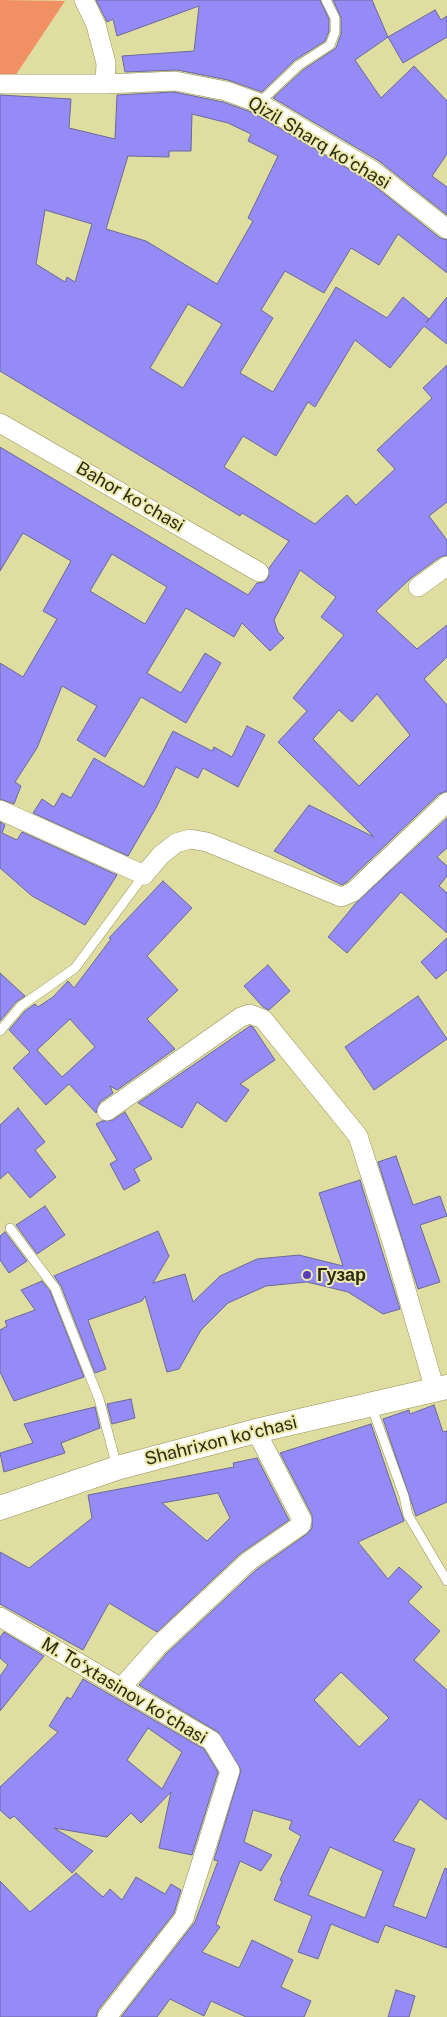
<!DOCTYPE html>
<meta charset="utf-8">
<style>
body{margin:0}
canvas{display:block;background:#e0dda1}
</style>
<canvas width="447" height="2017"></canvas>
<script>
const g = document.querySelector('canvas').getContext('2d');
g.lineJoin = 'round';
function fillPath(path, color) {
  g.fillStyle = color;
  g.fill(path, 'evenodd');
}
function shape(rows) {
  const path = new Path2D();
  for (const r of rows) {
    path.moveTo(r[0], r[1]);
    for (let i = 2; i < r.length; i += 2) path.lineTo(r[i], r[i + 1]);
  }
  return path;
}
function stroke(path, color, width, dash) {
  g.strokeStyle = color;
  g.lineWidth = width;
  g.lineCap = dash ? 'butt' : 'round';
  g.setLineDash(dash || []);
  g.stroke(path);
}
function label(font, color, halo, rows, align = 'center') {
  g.font = font + ' "Public Sans",sans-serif';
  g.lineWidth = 4;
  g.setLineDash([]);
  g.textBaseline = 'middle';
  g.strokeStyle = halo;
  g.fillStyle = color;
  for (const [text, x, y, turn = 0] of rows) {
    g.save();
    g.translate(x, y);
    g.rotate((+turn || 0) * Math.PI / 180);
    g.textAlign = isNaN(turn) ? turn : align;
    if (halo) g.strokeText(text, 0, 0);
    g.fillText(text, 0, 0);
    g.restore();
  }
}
fillPath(shape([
 [0,0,65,1,15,76,0,77]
]), '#f09063');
const building = shape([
 [96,0,320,0,329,19,329,31,325,41,295,60,262,92,228,80,177,70,125,72,122,56,194,51,199,6,117,36,113,19,107,22,96,0],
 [333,0,372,0,388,37,355,60,381,98,414,66,447,101,447,154,432,176,447,187,447,215,379,161,273,98,303,70,336,48,341,34,341,18,333,0],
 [435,10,441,20,447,16,447,37,403,63,388,37,435,10],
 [174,92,223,102,254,113,367,180,440,238,447,240,447,273,398,234,379,265,351,248,324,293,285,271,261,310,273,318,240,373,273,392,336,287,387,318,403,297,429,319,426,323,447,297,447,344,424,326,390,368,355,340,315,407,308,402,276,456,243,436,224,467,315,524,347,495,356,505,395,469,377,450,432,398,423,388,447,365,447,502,429,516,447,540,447,555,440,557,411,578,376,611,417,649,447,625,447,657,424,679,447,705,447,791,439,794,347,882,342,885,274,851,309,805,374,837,278,742,307,711,293,698,344,635,321,617,336,597,300,570,274,620,278,632,284,638,270,651,242,623,234,637,186,608,147,673,181,693,205,653,221,663,186,723,141,697,105,757,77,740,97,706,62,686,37,748,15,782,21,786,14,804,0,799,0,663,23,677,57,619,43,611,71,561,23,533,0,571,0,447,248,595,257,583,264,582,268,578,269,568,289,541,242,513,240,516,0,371,0,95,71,99,69,128,115,139,117,95,174,92],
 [192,114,228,123,251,134,248,141,278,156,248,218,253,221,217,284,146,241,106,229,128,156,169,157,169,151,191,151,192,114],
 [45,210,92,224,75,282,67,277,65,282,36,264,45,210],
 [188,304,222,324,183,388,150,368,188,304],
 [112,554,167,587,145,624,90,591,112,554],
 [377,694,410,735,359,786,313,739,339,710,352,722,377,694],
 [247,726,265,735,238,787,203,768,198,778,176,767,156,808,128,856,33,813,42,799,54,807,62,793,71,798,94,758,144,787,173,731,212,751,214,747,232,757,247,726],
 [447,818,447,848,437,857,447,866,447,876,439,886,447,893,447,933,401,892,347,953,328,937,356,903,447,818],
 [0,822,5,825,2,833,17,840,22,832,117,875,85,925,32,896,0,868,0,822],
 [163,881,192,908,147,956,178,990,147,1019,175,1049,117,1090,110,1086,113,1093,100,1102,96,1113,69,1084,46,1105,13,1068,30,1052,9,1030,25,1011,35,1004,38,1007,53,997,68,981,74,988,111,939,109,938,163,881],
 [70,1019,95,1047,62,1077,37,1050,70,1019],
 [447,938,447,970,436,979,421,962,447,938],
 [268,965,290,991,269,1010,263,1007,244,986,268,965],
 [0,973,25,996,16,1002,0,1021,0,973],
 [418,996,447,1039,374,1090,345,1047,418,996],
 [250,1026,253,1027,275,1060,240,1084,249,1090,226,1122,197,1102,182,1128,138,1103,250,1026],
 [18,1108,45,1142,35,1150,56,1177,30,1198,8,1172,0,1179,0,1125,18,1108],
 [125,1112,152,1159,134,1169,140,1181,124,1190,110,1164,117,1160,96,1124,102,1121,113,1120,125,1112],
 [396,1156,413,1205,440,1196,447,1216,420,1225,440,1282,418,1289,378,1162,396,1156],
 [360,1180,400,1309,383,1314,348,1292,307,1282,266,1286,228,1303,201,1330,179,1369,167,1372,145,1296,142,1301,88,1320,106,1369,95,1373,61,1286,54,1276,158,1231,169,1256,153,1283,185,1274,193,1302,220,1276,257,1259,299,1255,343,1266,319,1193,360,1180],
 [45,1206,65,1235,37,1254,16,1225,45,1206],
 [5,1232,27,1261,9,1273,0,1260,0,1236,5,1232],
 [42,1281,50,1291,84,1377,14,1401,0,1372,0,1330,7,1326,5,1321,35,1310,21,1290,42,1281],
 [131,1399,135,1418,112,1424,107,1404,131,1399],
 [434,1405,443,1432,447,1431,447,1502,416,1516,383,1419,409,1410,410,1414,434,1405],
 [95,1407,100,1428,61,1443,65,1453,4,1472,0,1453,33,1443,24,1424,95,1407],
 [371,1424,404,1521,358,1542,388,1579,399,1567,422,1587,408,1602,440,1631,414,1660,447,1690,447,1820,420,1799,393,1841,415,1849,393,1906,426,1918,445,1868,447,1869,447,1948,385,1925,378,1943,331,1924,318,1959,298,1952,312,1916,274,1900,282,1881,280,1880,301,1836,289,1829,292,1821,253,1810,244,1842,272,1855,261,1871,240,1861,216,1924,220,1927,202,1952,239,1968,252,1940,293,1960,281,1987,311,2001,304,2017,246,2017,211,2001,204,2016,170,1999,157,2017,121,2017,195,1922,218,1861,214,1860,241,1770,218,1732,139,1685,167,1653,256,1570,307,1534,312,1528,312,1515,280,1453,371,1424],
 [341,1672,389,1718,359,1747,314,1700,341,1672],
 [330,1847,383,1871,365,1918,308,1895,330,1847],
 [257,1458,289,1520,241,1553,157,1632,109,1603,83,1650,0,1604,0,1552,29,1568,92,1518,88,1495,234,1467,233,1463,257,1458],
 [218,1493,230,1518,207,1541,162,1503,218,1493],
 [4,1632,44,1656,0,1711,0,1676,8,1665,0,1658,0,1637,4,1632],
 [83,1679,204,1749,218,1772,192,1855,159,1848,171,1792,141,1823,131,1813,107,1837,54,1828,93,1851,72,1873,14,1816,10,1819,0,1810,0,1787,58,1732,49,1726,67,1697,71,1699,83,1679],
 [148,1728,182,1752,162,1789,127,1760,148,1728],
 [76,1873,103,1897,110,1889,122,1900,136,1877,165,1894,171,1884,181,1890,174,1913,98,2010,96,2017,0,2017,0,1881,30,1912,76,1873],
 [396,1990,415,1996,409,2017,388,2017,396,1990]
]);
fillPath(building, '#948bf6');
stroke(building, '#6b699b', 1);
const service = shape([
 [259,103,299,65,330,45,335,32,335,18,326,0],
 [0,1031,21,1006,75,968,144,875],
 [10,1228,55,1288,99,1399,117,1467],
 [371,1405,404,1496,408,1515,447,1581]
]);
const minor = shape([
 [84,0,96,25,106,63,105,84],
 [0,84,105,84,175,81,226,91,259,103,373,171,447,229],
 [0,423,259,572],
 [418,587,447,566],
 [0,810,144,875,161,855,176,843,190,839,207,842,341,897,353,892,447,802],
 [107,1111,241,1017,250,1014,263,1019,358,1136,393,1245,435,1390],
 [0,1617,212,1741,230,1771,184,1918,107,2017],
 [121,1688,159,1645,249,1561,301,1525,302,1520,256,1431]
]);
const tertiary = shape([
 [0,1508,117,1468,256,1431,447,1387]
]);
stroke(service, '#949057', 10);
stroke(minor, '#949057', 20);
stroke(tertiary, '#949057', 25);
stroke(service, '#fff', 9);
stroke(minor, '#fff', 19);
stroke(tertiary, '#fff', 24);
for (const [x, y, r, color] of [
 [307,1275,5,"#553eb6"]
]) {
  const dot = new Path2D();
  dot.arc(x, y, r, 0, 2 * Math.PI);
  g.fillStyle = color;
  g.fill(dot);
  stroke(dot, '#edeaad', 2);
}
label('18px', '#2d2b13', '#edeaad', [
 ["Qizil Sharq koʻchasi",319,143,31],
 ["Bahor koʻchasi",130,497,30],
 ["Shahrixon koʻchasi",221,1441,-14],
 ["M. Toʻxtasinov koʻchasi",124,1691,31]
]);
label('bold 18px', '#2d2b13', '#edeaad', [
 ["Гузар",317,1275]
], 'left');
</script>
